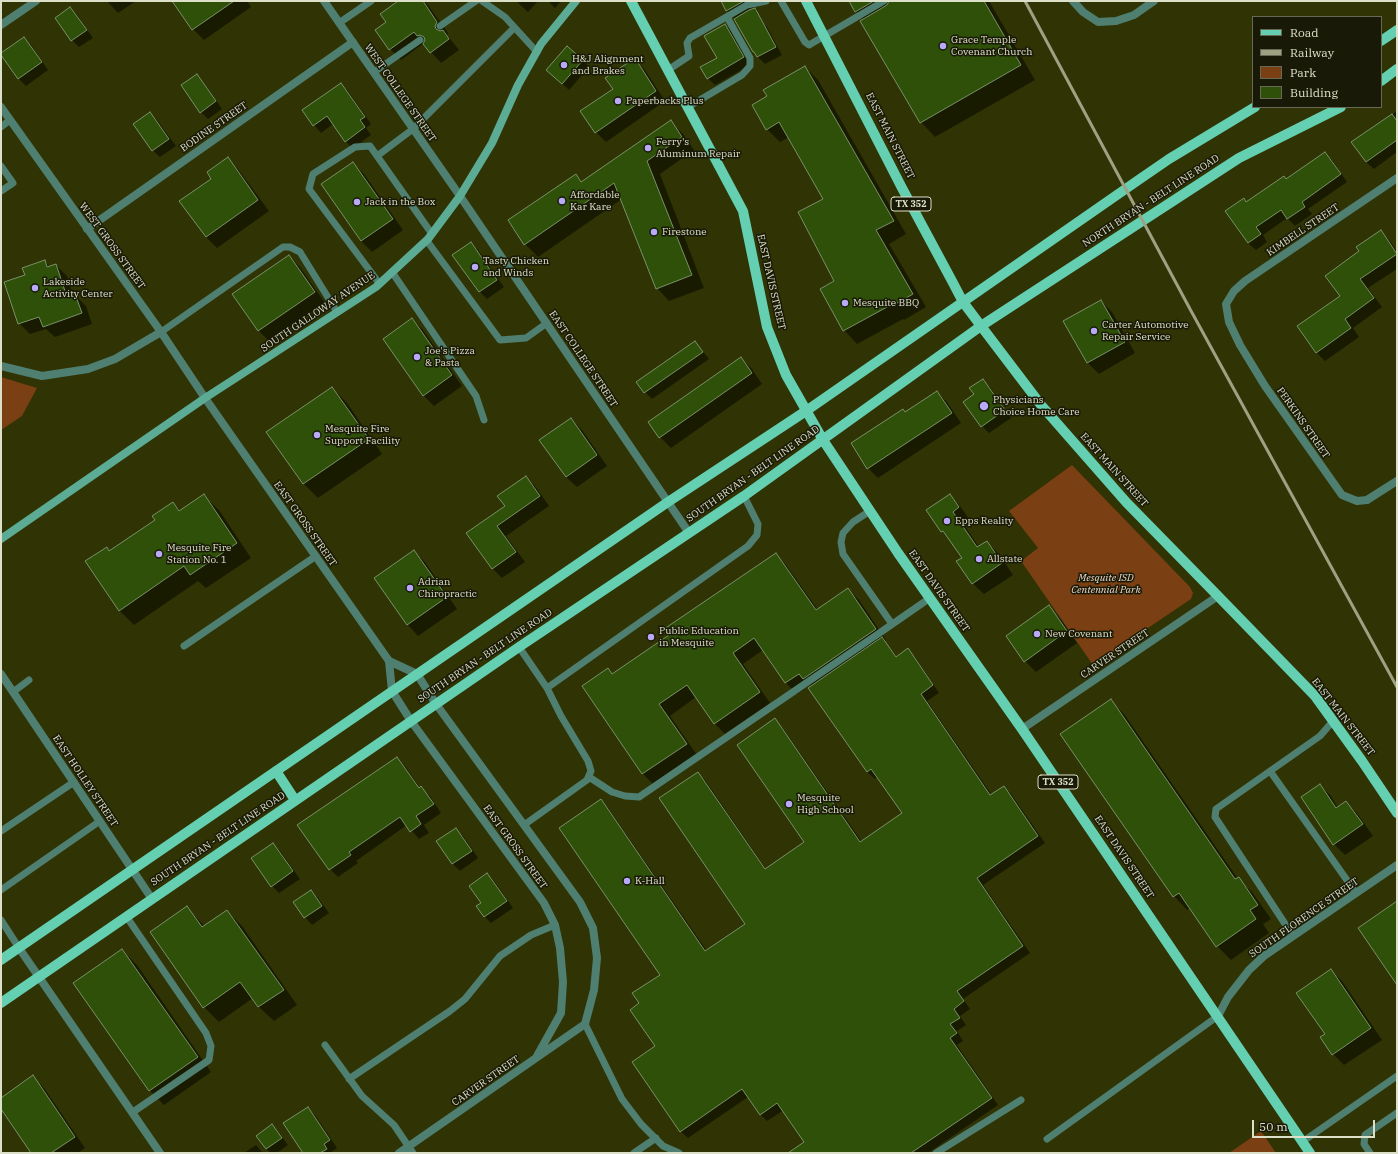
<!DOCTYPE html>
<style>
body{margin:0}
#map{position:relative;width:1398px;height:1154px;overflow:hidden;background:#303303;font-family:"IBM Plex Serif",serif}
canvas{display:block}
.frame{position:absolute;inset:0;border:2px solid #dde0c8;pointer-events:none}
.legend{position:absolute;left:1252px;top:16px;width:130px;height:92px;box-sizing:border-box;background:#181907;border:1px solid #676954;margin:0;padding:5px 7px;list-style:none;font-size:12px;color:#dde0c8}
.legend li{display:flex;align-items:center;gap:8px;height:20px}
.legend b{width:20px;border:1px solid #676954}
.scale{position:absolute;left:1252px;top:1120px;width:123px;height:18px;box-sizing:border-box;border:2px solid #dde0c8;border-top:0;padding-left:5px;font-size:12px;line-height:14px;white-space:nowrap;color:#dde0c8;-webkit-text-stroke:3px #181907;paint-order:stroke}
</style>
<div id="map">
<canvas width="1398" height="1154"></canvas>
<div class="frame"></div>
<ul class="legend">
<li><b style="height:5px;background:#64cfb1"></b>Road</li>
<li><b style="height:5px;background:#9fa282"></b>Railway</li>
<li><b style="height:11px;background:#7a3f12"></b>Park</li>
<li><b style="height:11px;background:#2e5009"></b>Building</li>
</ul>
<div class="scale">50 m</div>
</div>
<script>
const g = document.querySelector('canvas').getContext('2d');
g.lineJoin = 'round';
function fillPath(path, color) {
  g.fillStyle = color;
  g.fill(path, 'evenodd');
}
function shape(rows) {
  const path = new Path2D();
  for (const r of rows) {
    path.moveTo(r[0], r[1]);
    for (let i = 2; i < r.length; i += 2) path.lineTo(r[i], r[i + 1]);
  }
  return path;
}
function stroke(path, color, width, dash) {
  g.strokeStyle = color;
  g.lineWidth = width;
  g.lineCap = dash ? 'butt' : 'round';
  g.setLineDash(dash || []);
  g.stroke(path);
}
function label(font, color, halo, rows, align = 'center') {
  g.font = font + ' "IBM Plex Serif",serif';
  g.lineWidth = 3;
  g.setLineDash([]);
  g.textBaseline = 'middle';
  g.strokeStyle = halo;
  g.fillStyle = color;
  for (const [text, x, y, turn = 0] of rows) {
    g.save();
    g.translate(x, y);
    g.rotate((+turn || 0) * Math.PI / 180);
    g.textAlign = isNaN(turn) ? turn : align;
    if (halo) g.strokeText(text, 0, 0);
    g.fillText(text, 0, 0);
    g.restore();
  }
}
fillPath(shape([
 [1,377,37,388,22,416,1,430],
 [1072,465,1190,587,1193,593,1191,599,1093,665,1021,561,1038,548,1009,511],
 [1261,1131,1276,1153,1229,1153]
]), '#7a3f12');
fillPath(shape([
 [107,1,136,1,118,13],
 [173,1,247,1,251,7,204,40,193,29],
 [393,1,425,1,448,33,447,35,459,50,441,63,431,52,424,43,401,60,390,49,388,23,396,4],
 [516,1,538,1,528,12],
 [548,1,561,1,555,8],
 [722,1,752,1,758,11,754,13,767,27,782,55,765,64,753,52,734,18,727,11],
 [849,1,989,1,1035,80,935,137,921,122,864,20,853,8],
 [70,8,77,15,93,38,79,47,72,40,56,18],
 [725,25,732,32,750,65,715,85,708,78,718,58],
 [24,38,31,45,48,70,26,86,18,78],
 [635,59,645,70,665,101,606,142,596,132],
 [582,60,589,67,569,90,547,70],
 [805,67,818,80,906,234,889,244,926,307,904,320,903,319,857,344,844,330,824,199,789,137,780,142,767,129,768,97],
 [197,75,204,83,222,109,208,119,201,112],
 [340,84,348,91,371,124,366,128,371,135,353,148,345,141,333,124,321,133,314,125],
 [1397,111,1397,152,1374,169,1366,162,1353,143],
 [150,113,157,120,176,146,160,157,152,150],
 [671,122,683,134,694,150,660,174,704,288,669,301,657,288,622,199,538,257,525,244,509,221,575,175,582,182],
 [1325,153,1332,160,1347,182,1308,209,1312,214,1295,226,1287,218,1263,235,1267,242,1256,250,1248,243,1226,211,1243,199,1247,203,1287,180],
 [228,158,238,169,269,211,217,248,206,237,181,201,213,179],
 [353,163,364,174,403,230,372,252,361,241,322,184],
 [1381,232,1389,240,1397,251,1397,269,1368,288,1382,307,1353,328,1359,337,1325,361,1316,352,1360,252],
 [471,243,478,250,504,287,487,299,480,292,454,255],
 [289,256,300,267,325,303,270,342,259,331,234,295],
 [45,262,50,267,56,265,67,276,73,296,75,295,86,306,92,324,55,337,46,329,30,334,19,323,26,275],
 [1101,301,1112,312,1135,353,1099,374,1088,363,1064,321],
 [412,319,423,330,462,386,434,406,423,395],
 [695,342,709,359,652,399,645,392],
 [741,358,752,369,762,384,671,448,660,437,650,422],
 [982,380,990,387,1011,418,989,433,982,426,975,394],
 [332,388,347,403,382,454,318,498,304,484],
 [937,392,947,402,961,423,878,478,868,468,906,413],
 [571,419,582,430,607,466,577,487,566,477],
 [526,477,535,486,549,506,506,536,525,562,502,578,493,569,468,533,506,506],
 [950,495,960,506,969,519,963,523,979,547,987,542,998,553,1013,575,984,594,973,584,958,562,963,558,951,540,942,531],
 [204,496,219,510,251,558,206,588,198,581,134,625,119,610,107,548,110,551,156,520,173,503,181,511],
 [414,551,425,562,457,609,418,636,408,625,375,578],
 [776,554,786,565,818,610,848,589,859,600,886,640,885,642,897,657,907,650,915,657,939,693,927,701,992,795,1004,787,1011,794,1045,843,983,885,1030,953,963,999,970,1009,960,1016,966,1025,957,1031,963,1041,957,1045,998,1105,928,1153,803,1153,805,1142,784,1110,767,1121,760,1114,748,1097,688,1138,680,1131,656,1046,641,1004,661,975,601,800,608,808,707,951,746,924,698,773,705,780,766,869,805,842,775,720,782,727,862,842,903,813,878,777,875,779,867,772,812,687,810,685,797,694,786,683,763,650,743,664,770,703,725,734,714,723,696,697,670,716,697,755,654,785,643,774,583,686,608,669,613,675,670,636],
 [1049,607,1060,618,1077,643,1036,672,1025,661],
 [1110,700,1124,714,1238,879,1252,892,1271,919,1263,924,1269,933,1231,960,1217,946,1190,908,1187,910,1174,896],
 [397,758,405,766,420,788,430,796,441,813,424,825,429,833,419,839,407,825,356,861,358,863,338,877,330,869],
 [1320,785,1331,796,1338,808,1346,803,1357,813,1373,836,1345,855,1334,844],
 [456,829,463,836,478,858,460,871,453,864,437,842],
 [273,844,280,851,300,879,279,893,272,886,253,858],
 [487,874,494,881,513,908,491,923,484,916,482,903],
 [311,891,318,898,329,913,312,925,305,917,295,903],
 [187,907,205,927,227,911,242,926,297,1005,274,1021,259,1007,253,998,219,1022,204,1007],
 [122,950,137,965,211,1072,164,1105,149,1090],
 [1331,970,1342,981,1382,1040,1344,1065,1333,1054,1322,1037,1326,1035],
 [33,1077,44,1088,85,1148,78,1153,32,1153,1,1107,1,1099],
 [308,1108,315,1115,337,1148,331,1152,331,1153,305,1153],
 [272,1125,279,1133,288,1145,277,1153,271,1153,266,1149],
 [256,1145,263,1153,244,1153]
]), '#0007');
const building = shape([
 [172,1,234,1,192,30,172,1],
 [398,1,423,1,437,22,435,26,436,29,440,31,443,30,449,39,430,53,423,44,425,40,424,37,420,35,417,36,414,32,389,50,375,30,386,22,380,14,398,1],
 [721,1,744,1,726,11,721,1],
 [849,1,874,1,855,12,849,1],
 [889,1,984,1,1021,65,920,123,860,21,887,5,889,1],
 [70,7,87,30,71,41,55,18,70,7],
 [755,8,776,47,757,57,754,52,753,52,734,19,749,10,755,8],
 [725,24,744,57,707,79,700,67,717,58,704,36,725,24],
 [24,37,42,62,18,79,1,55,1,53,24,37],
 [567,46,583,60,562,84,546,70,567,46],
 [635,58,656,91,595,133,580,111,613,89,605,78,635,58],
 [805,66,894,221,876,230,913,294,890,307,889,306,843,331,820,289,834,281,798,212,823,199,779,122,766,130,752,105,767,96,763,90,805,66],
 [197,74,216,101,200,113,181,85,197,74],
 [341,83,365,117,360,120,365,127,345,142,327,116,313,126,302,110,341,83],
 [150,112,169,139,152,151,133,124,150,112],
 [1392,114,1397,121,1397,140,1366,162,1351,142,1392,114],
 [671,120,682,137,647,161,692,275,656,289,614,183,524,245,508,220,576,174,581,182,671,120],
 [1325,152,1341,174,1302,202,1305,207,1287,219,1281,210,1256,227,1261,234,1248,243,1225,211,1244,198,1246,202,1284,176,1286,179,1325,152],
 [228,157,258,200,206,237,179,201,211,179,207,172,228,157],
 [353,162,393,219,361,241,321,184,353,162],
 [1381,230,1397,254,1360,279,1374,298,1345,319,1351,328,1316,353,1297,326,1340,296,1325,276,1359,251,1356,247,1381,230],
 [471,242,497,280,479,292,452,255,471,242],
 [289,255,315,292,258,331,232,294,289,255],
 [45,260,47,267,56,264,67,297,75,294,82,313,43,327,39,317,18,324,4,282,25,275,22,268,45,260],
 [1101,300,1125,342,1087,363,1063,321,1101,300],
 [412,318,452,375,423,396,383,339,412,318],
 [695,341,703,352,644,393,636,382,695,341],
 [741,357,752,373,659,438,648,422,741,357],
 [983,379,1005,410,981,427,963,402,974,394,969,388,983,379],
 [332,387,369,439,303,484,266,432,332,387],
 [937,391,952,413,867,469,851,443,903,409,905,412,937,391],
 [571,418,597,455,566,477,539,440,571,418],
 [526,476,540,496,497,526,516,552,492,569,466,533,505,506,497,496,526,476],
 [204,494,237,543,190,575,184,566,119,611,85,561,107,547,109,551,155,520,152,516,173,502,179,511,204,494],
 [950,494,959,507,953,512,977,547,987,541,1002,563,972,584,956,561,962,558,943,531,941,532,926,510,950,494],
 [414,550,447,597,407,625,374,578,414,550],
 [776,553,816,610,848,588,876,629,803,679,799,674,785,683,754,638,733,653,760,692,714,724,687,685,659,704,687,744,642,774,582,686,608,668,612,674,669,635,664,629,776,553],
 [1049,605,1067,631,1024,662,1006,636,1049,605],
 [882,637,896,657,908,648,933,685,921,694,990,795,1004,786,1038,836,977,878,1023,946,957,991,964,1001,954,1009,960,1018,950,1024,957,1033,950,1038,992,1098,911,1153,788,1153,804,1142,777,1103,760,1115,742,1089,680,1132,632,1062,655,1046,630,1010,639,1003,632,993,660,975,559,828,601,799,705,951,745,924,659,798,698,772,765,869,804,842,737,745,775,718,860,842,902,813,871,769,867,772,808,688,882,637],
 [1111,699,1235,879,1239,877,1258,905,1250,910,1256,919,1216,947,1179,893,1173,897,1060,734,1111,699],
 [397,757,419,788,421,786,434,804,416,816,421,824,410,832,400,817,349,852,351,855,329,870,297,825,397,757],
 [1320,784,1336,808,1346,801,1363,824,1333,845,1301,797,1320,784],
 [456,828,472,851,452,864,436,841,456,828],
 [273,843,293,871,271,887,251,858,273,843],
 [487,873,507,901,484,917,476,906,481,903,469,886,487,873],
 [311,890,322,906,304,918,293,902,311,890],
 [1397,901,1397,985,1358,928,1397,901],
 [187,906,202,927,227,910,284,990,258,1007,240,982,203,1008,150,932,187,906],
 [122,949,198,1057,149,1091,73,983,122,949],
 [1331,969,1371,1028,1332,1055,1320,1037,1325,1034,1296,993,1331,969],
 [33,1075,75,1137,51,1153,31,1153,1,1109,1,1098,33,1075],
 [308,1107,330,1140,324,1144,327,1149,320,1153,303,1153,283,1123,308,1107],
 [272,1124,282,1138,266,1149,256,1136,272,1124]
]);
fillPath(building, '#2e5009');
stroke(building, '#799168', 1);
stroke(shape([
 [482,1,505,17,537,52],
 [781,1,805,42,809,45,884,1],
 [339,23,371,1],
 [440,26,476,1],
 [668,70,689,56,687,43,690,38,747,5,766,1],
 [374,72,420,40],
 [688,107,742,75,750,66,750,58,727,17],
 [1,127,10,120],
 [377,156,413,129,514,28],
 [1,166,13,183,1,191],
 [427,241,500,340,526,338,547,323],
 [392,272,476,396,484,420],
 [379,283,309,189,313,174,355,147,370,146,432,234],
 [161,332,283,247,290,247,300,252,337,312],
 [870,511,853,522,843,533,841,542,843,554,892,624],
 [184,646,316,556],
 [519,647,547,688,748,546,757,535,758,524,744,496],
 [13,692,29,680],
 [1270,771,1356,893],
 [589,777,612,792,625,796,639,797,878,634,930,598],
 [524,825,587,780,591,771,588,761,561,716,547,688],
 [1,831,74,782],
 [1,890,100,821],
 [126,916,206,1033,211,1046,209,1060,133,1112],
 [1,920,19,948],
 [1293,936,1215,817,1216,809,1320,736,1333,721],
 [585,1024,622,1099,641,1124,663,1146,679,1153],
 [325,1045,362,1096,394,1125,413,1153],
 [349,1079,450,1011,465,999,500,956,531,935,555,925],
 [1047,1139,1218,1016],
 [1302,1142,1397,1076],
 [634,1153,656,1138],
 [936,1153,1021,1100],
 [1370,1153,1364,1144,1365,1135,1397,1113]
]), '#4f7f71', 7);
stroke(shape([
 [324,1,460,196,689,533],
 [1073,1,1083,12,1098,22,1116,21,1134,15,1154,1],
 [1,25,36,1],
 [1,107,161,332,205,398,389,661],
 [1397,178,1245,281,1234,291,1226,304,1229,322,1240,345,1265,386,1342,495,1357,501,1367,500,1397,481],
 [87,229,353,42],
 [1,366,42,376,88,369,115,359,161,332],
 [1,674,152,899],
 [1022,729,1218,596],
 [19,948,160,1153],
 [1218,1016,1228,997,1249,970,1264,956,1397,865]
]), '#4f7f71', 8);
stroke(shape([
 [389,661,417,674,436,704,580,902,593,928,597,958,594,990,585,1024,399,1153],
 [389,661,392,691,411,721,544,903,555,925,560,948,563,982,561,1013,537,1056]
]), '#4f7f71', 8);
stroke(shape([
 [1,539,205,398,376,287,428,239,460,196,492,143,518,85,541,44,576,1]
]), '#5cac95', 8);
stroke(shape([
 [631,1,743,211,767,327,786,375,823,440,898,553,1022,729,1310,1153],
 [806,1,902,188,952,281,963,302,981,326,1041,405,1126,502,1218,596,1315,696,1362,761,1397,813],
 [1381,41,1397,30],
 [1381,81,1397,69],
 [276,771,295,800],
 [1,960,668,502,806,411,1137,181,1169,159,1255,107],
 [1,1003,519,647,744,496,981,326,1239,158,1341,107]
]), '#64cfb1', 10);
stroke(shape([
 [1025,1,1190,309,1397,687]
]), '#9fa282', 3);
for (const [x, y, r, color] of [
 [943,46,4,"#b9aaf7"],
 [564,65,4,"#b9aaf7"],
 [618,101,4,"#b9aaf7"],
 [648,148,4,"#b9aaf7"],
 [562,201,4,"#b9aaf7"],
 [357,202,4,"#b9aaf7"],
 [654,232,4,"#b9aaf7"],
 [475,267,4,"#b9aaf7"],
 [35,288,4,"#b9aaf7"],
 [845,303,4,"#b9aaf7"],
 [1094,331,4,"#b9aaf7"],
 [417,357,4,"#b9aaf7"],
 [984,406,5,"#b9aaf7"],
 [317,435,4,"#b9aaf7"],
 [947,521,4,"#b9aaf7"],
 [159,554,4,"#b9aaf7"],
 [979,559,4,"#b9aaf7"],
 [410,588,4,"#b9aaf7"],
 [1037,634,4,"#b9aaf7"],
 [651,637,4,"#b9aaf7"],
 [789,804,4,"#b9aaf7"],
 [627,881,4,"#b9aaf7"]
]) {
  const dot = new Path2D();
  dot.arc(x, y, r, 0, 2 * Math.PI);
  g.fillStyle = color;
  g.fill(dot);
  stroke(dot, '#181907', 1.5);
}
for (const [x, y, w] of [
 [911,204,40],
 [1058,782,40]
]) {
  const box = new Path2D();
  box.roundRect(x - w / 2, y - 7, w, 14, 3);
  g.fillStyle = '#181907';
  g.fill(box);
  stroke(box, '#dde0c8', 1);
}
label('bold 9px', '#dde0c8', null, [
 ["TX 352",911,204],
 ["TX 352",1058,782]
]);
label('10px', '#dde0c8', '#181907', [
 ["Grace Temple",951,40],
 ["Covenant Church",951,52],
 ["H&J Alignment",572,59],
 ["and Brakes",572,71],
 ["Paperbacks Plus",626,101],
 ["Ferry's",656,142],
 ["Aluminum Repair",656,154],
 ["Affordable",570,195],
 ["Kar Kare",570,207],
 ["Jack in the Box",365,202],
 ["Firestone",662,232],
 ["Tasty Chicken",483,261],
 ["and Winds",483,273],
 ["Lakeside",43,282],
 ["Activity Center",43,294],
 ["Mesquite BBQ",853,303],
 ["Carter Automotive",1102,325],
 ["Repair Service",1102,337],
 ["Joe's Pizza",425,351],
 ["& Pasta",425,363],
 ["Physicians",993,400],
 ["Choice Home Care",993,412],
 ["Mesquite Fire",325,429],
 ["Support Facility",325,441],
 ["Epps Reality",955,521],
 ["Mesquite Fire",167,548],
 ["Station No. 1",167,560],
 ["Allstate",987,559],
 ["Adrian",418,582],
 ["Chiropractic",418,594],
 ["Public Education",659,631],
 ["in Mesquite",659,643],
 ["New Covenant",1045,634],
 ["Mesquite",797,798],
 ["High School",797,810],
 ["K-Hall",635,881]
], 'left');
label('10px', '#dde0c8', '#181907', [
 ["WEST COLLEGE STREET",400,93,55],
 ["BODINE STREET",214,127,-35],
 ["EAST MAIN STREET",890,136,63],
 ["NORTH BRYAN - BELT LINE ROAD",1151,201,-33],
 ["KIMBELL STREET",1303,230,-34],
 ["WEST GROSS STREET",112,246,54],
 ["EAST DAVIS STREET",771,282,77],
 ["SOUTH GALLOWAY AVENUE",318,312,-34],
 ["EAST COLLEGE STREET",583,359,56],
 ["PERKINS STREET",1303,423,55],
 ["EAST MAIN STREET",1114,470,48],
 ["SOUTH BRYAN - BELT LINE ROAD",753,474,-35],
 ["EAST GROSS STREET",305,524,55],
 ["EAST DAVIS STREET",939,591,55],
 ["CARVER STREET",1115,654,-34],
 ["SOUTH BRYAN - BELT LINE ROAD",485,656,-34],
 ["EAST MAIN STREET",1343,717,52],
 ["EAST HOLLEY STREET",85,781,56],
 ["SOUTH BRYAN - BELT LINE ROAD",218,839,-34],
 ["EAST GROSS STREET",515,847,54],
 ["EAST DAVIS STREET",1124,857,56],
 ["SOUTH FLORENCE STREET",1304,918,-35],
 ["CARVER STREET",486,1081,-35]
]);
label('italic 10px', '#efd8cb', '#181907', [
 ["Mesquite ISD",1106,578],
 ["Centennial Park",1106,590]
]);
</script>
